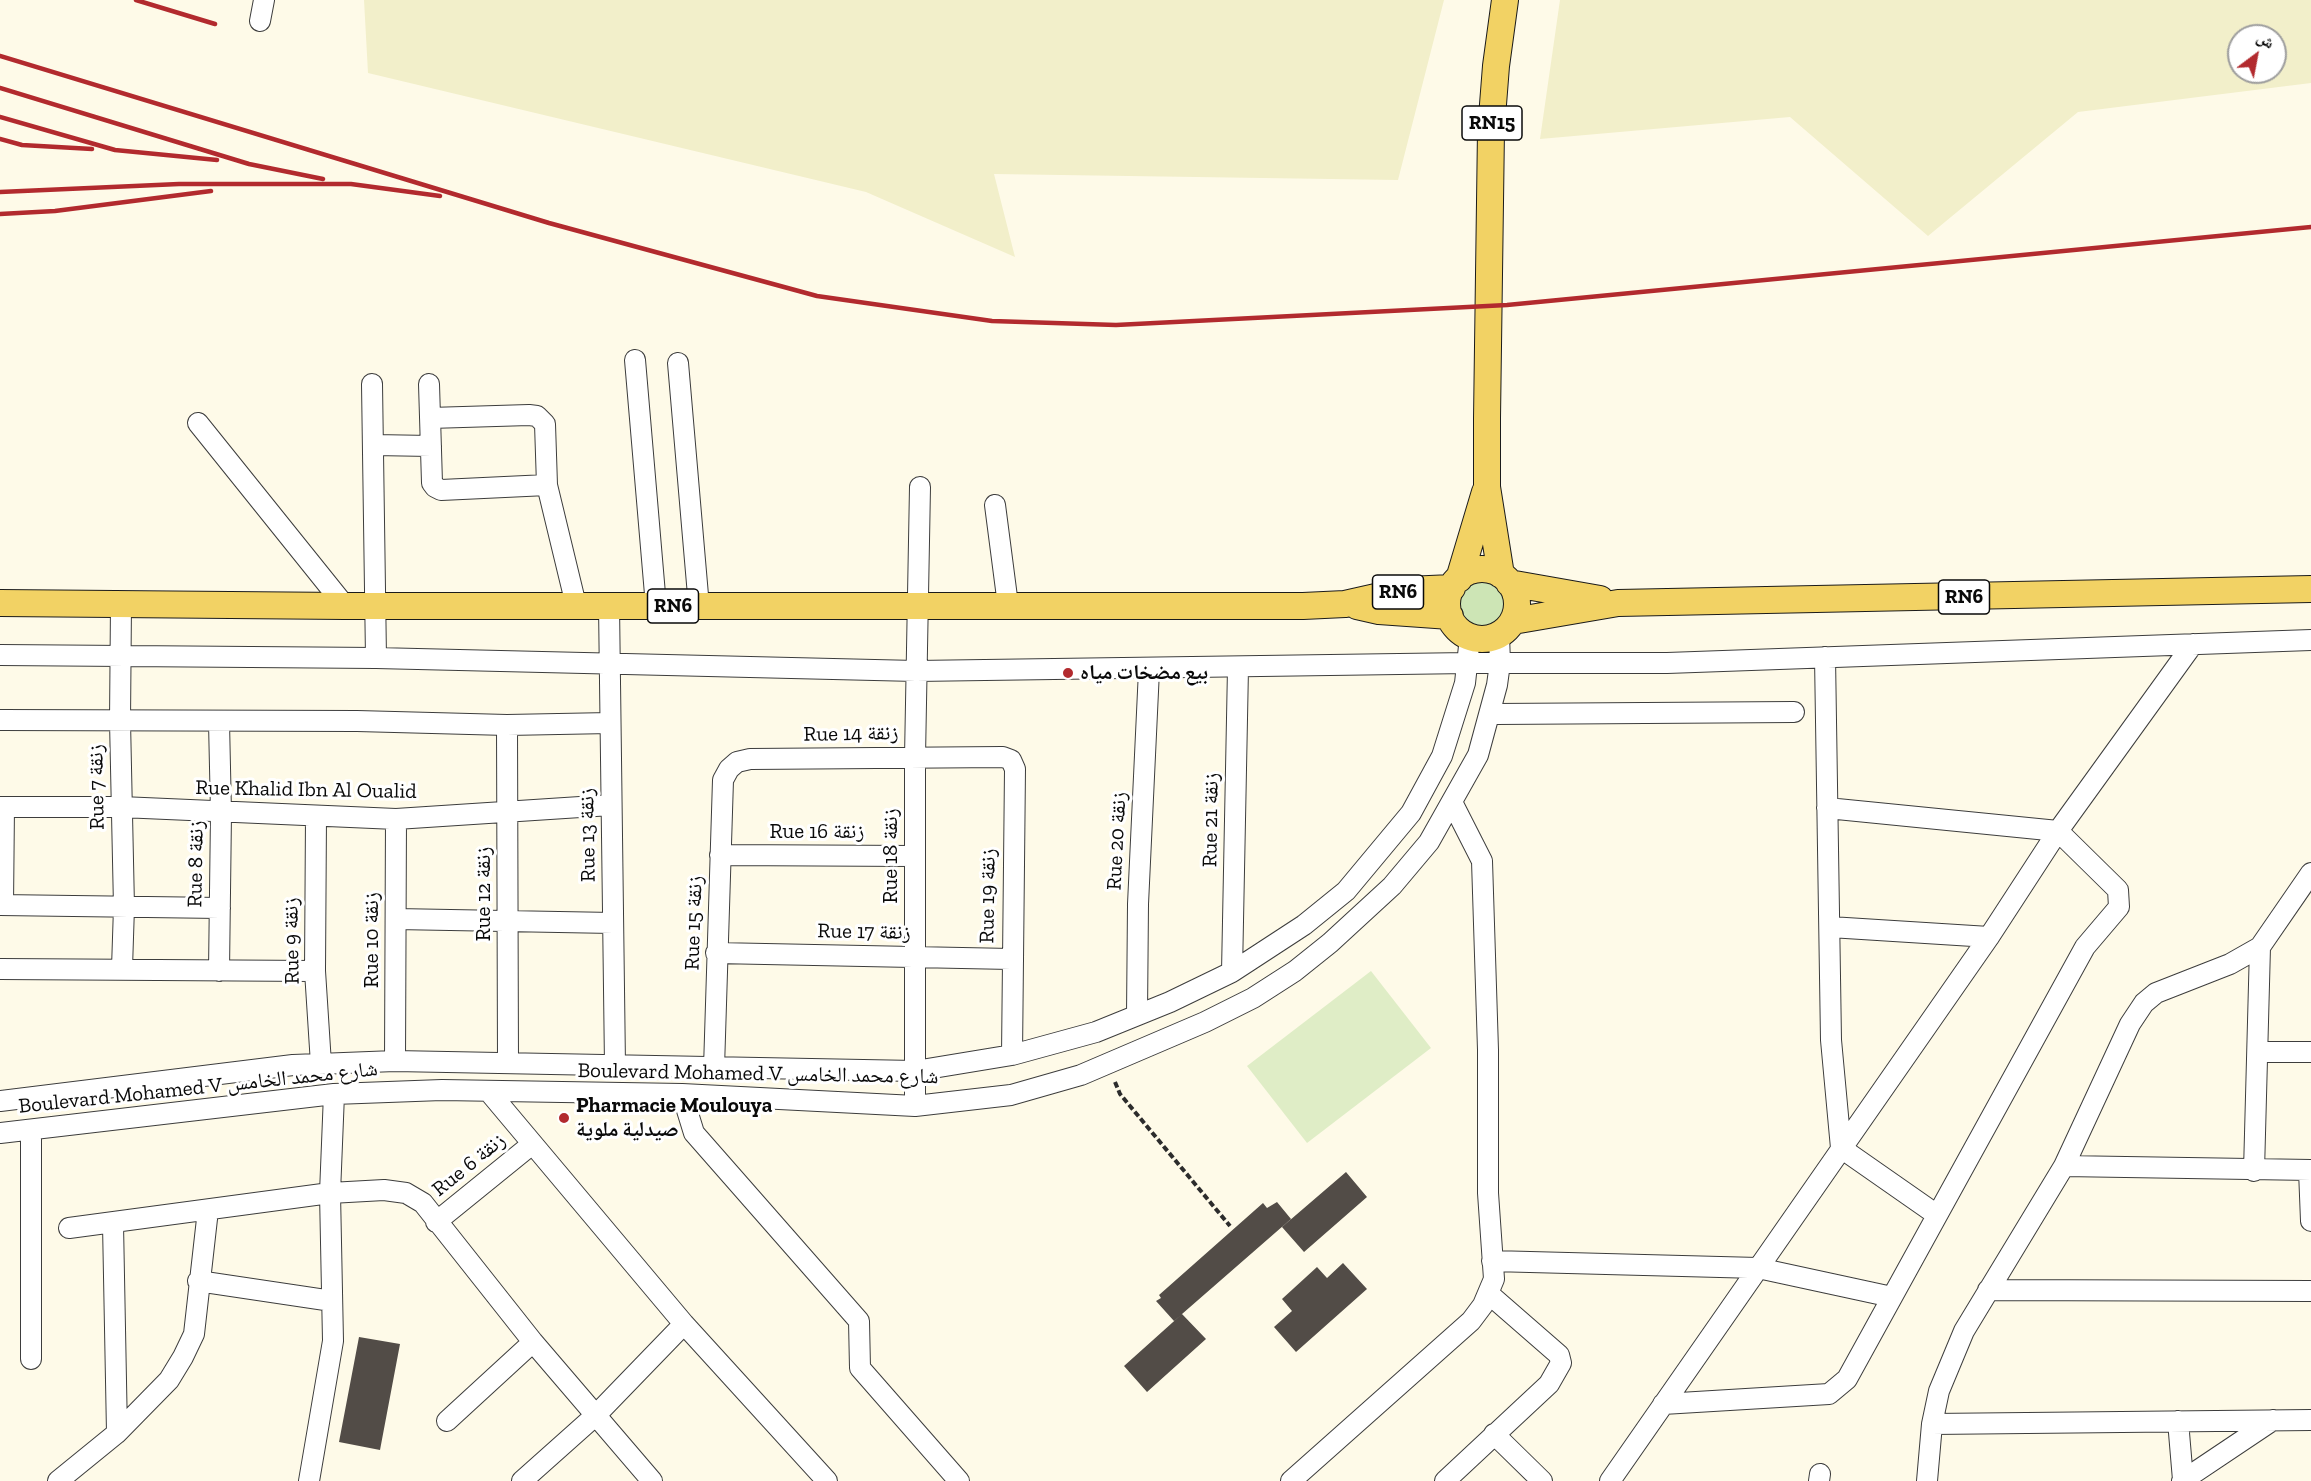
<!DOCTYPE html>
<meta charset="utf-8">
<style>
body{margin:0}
#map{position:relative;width:2311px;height:1481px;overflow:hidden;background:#fefae8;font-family:"Zilla Slab","Noto Naskh Arabic",serif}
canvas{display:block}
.north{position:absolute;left:2227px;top:24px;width:60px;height:60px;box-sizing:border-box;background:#fff;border:2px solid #9d9d9d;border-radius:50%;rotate:32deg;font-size:16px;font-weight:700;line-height:24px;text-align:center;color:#0a0a0a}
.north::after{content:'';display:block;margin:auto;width:21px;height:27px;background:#b22a2e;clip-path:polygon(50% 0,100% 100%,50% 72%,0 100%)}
</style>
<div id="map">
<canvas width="2311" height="1481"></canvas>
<div class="north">ش</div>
</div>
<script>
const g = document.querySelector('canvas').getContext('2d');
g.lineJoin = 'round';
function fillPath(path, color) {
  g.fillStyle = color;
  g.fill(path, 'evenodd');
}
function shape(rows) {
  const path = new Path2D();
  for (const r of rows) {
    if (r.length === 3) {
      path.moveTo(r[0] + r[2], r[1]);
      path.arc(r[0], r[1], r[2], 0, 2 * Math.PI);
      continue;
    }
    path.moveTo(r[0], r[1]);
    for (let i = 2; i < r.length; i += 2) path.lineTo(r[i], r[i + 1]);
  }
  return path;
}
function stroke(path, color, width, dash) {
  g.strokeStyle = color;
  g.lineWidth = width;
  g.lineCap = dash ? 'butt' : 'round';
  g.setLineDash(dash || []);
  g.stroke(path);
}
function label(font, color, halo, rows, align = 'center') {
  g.font = font + ' "Zilla Slab","Noto Naskh Arabic",serif';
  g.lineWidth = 6;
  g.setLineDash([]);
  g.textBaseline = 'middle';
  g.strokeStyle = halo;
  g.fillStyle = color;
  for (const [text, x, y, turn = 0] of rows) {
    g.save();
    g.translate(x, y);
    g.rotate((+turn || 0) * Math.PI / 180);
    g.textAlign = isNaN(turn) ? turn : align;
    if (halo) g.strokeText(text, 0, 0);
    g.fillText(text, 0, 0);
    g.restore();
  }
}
fillPath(shape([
 [364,0,1444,0,1398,180,994,174,1015,257,866,192,368,73],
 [1560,0,2311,0,2311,83,2078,112,1928,236,1790,117,1540,139],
 [2239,36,2275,36,2275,72,2239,72]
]), '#f2efca');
fillPath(shape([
 [1483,604,26]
]), '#cde5b5');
fillPath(shape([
 [1371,971,1431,1048,1307,1143,1247,1066]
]), '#dfedc6');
fillPath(shape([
 [1346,1172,1367,1197,1304,1252,1282,1227],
 [1277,1202,1291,1219,1174,1321,1156,1301,1161,1298,1159,1295,1263,1203,1267,1208],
 [1343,1263,1367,1289,1296,1352,1274,1327,1292,1311,1282,1299,1317,1267,1327,1278],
 [1182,1314,1206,1339,1147,1392,1124,1366],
 [359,1337,400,1344,380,1450,339,1442]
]), '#524c47');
const minor = shape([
 [260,21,264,0],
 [635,360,656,606],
 [678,363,699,607],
 [372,384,376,658],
 [429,384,432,483,435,487,441,490,547,485],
 [430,418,529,415,537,416,545,424,547,485,576,605],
 [198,423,345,606],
 [374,445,431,446],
 [995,505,1008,605],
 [121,604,120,721,124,907,122,968],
 [609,605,615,1065],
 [0,655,376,658,916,671,1468,663,1667,663,2311,640],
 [1825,657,1831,1040,1841,1148,1937,1215],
 [1496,714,1794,712],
 [0,720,357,721,507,725,610,723],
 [507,725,508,1062],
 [0,807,121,807,396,819,611,805],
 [316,817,315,971,321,1064],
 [720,855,914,856],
 [0,905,220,908],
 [3,905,4,807],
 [396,919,613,923],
 [1830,927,1989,937],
 [716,953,1011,959],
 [0,969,315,971],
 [219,971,221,813,219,722],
 [1232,972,1238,668],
 [1137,1015,1138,904,1149,670],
 [2258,1052,2311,1052],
 [395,1061,396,819],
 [714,1068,723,780,729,769,737,762,750,759,1003,757,1011,760,1015,769,1012,1055],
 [490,1093,684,1324,827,1481],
 [682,1094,694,1133,859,1321,860,1368,959,1481],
 [0,1101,293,1065,395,1061,915,1071,1012,1055,1096,1032,1170,1002,1232,972,1304,925,1346,891,1411,813,1442,756,1465,683,1470,637],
 [915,1106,915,757,920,487],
 [0,1133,334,1094,442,1090,682,1094,915,1106,1011,1095,1081,1075,1205,1022,1253,998,1295,971,1330,943,1392,886,1429,842,1478,755,1497,685,1500,663,1499,635],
 [2064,1166,2311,1170],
 [2309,1170,2311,1221],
 [2254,1171,2260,947],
 [436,1222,531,1145],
 [113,1224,117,1433],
 [69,1228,330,1193,384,1190,406,1193,423,1203,533,1342,652,1481],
 [1492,1261,1758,1268,1892,1297],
 [198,1281,332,1301],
 [1988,1290,2311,1291],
 [31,1359,31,1130],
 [1663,1404,1829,1394,1847,1379,2085,947,2119,907,2118,890,2058,831,1827,808],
 [447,1421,533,1342],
 [2178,1421,2183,1480],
 [1932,1424,2311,1420],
 [1494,1434,1542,1481],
 [58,1481,117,1433,169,1380,183,1357,194,1334,208,1210],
 [309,1481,333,1341,330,1193,334,1094],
 [522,1481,596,1415,684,1324],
 [1291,1481,1471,1321,1483,1305,1494,1279,1488,1193,1488,1050,1482,861,1453,804],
 [1445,1481,1549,1384,1561,1363,1559,1355,1489,1294],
 [1610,1481,1989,937,2058,831,2193,644],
 [1819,1481,1820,1474],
 [1927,1481,1932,1424,1939,1391,1964,1331,2064,1166,2130,1024,2144,1003,2156,993,2230,964,2260,947,2311,873],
 [2182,1481,2273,1420]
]);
const major = shape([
 [1482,604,35],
 [1501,575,1487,487,1487,418,1491,130,1496,66,1505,0],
 [1459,579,1485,492],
 [1509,583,1600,599],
 [0,603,345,606,1303,606,1345,604,1407,590,1452,588],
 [1357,606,1379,611,1450,616],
 [1513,621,1618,603,2311,589]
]);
stroke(minor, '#3d3d3d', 22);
stroke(major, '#1b1b1b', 28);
stroke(shape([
 [1115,1082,1120,1094,1230,1226]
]), '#2c2c2c', 4, [6, 3]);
stroke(minor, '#fff', 20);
stroke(major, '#f2d264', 26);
stroke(shape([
 [136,0,215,24],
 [0,56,549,223,817,296,992,321,1116,325,1507,305,2311,227],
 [0,88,249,164,323,179],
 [0,117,115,150,217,160],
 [0,139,22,145,92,149],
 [0,192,179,184,351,184,440,196],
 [0,214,55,211,211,191]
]), '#b22a2e', 4.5);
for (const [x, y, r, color] of [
 [1068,673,6,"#b22a2e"],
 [564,1118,6,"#b22a2e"]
]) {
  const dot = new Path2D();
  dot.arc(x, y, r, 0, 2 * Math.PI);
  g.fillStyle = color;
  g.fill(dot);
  stroke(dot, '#fff', 2);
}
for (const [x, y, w] of [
 [1492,123,60],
 [1398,592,51],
 [1964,597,51],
 [673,606,51]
]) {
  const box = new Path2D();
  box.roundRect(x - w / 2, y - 17, w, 34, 4.5);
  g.fillStyle = '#fff';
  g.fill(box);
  stroke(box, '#0a0a0a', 1.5);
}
label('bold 20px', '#0a0a0a', null, [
 ["RN15",1492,123],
 ["RN6",1398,592],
 ["RN6",1964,597],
 ["RN6",673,606]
]);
label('bold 21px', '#0a0a0a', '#fff', [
 ["بيع مضخات مياه",1080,673],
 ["Pharmacie Moulouya",576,1106],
 ["صيدلية ملوية",576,1130]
], 'left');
label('21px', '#0a0a0a', '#fff', [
 ["Rue 14 زنقة",851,734,-1],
 ["Rue 7 زنقة",97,787,-91],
 ["Rue Khalid Ibn Al Oualid",306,790,1],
 ["Rue 21 زنقة",1211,820,-89],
 ["Rue 16 زنقة",817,832],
 ["Rue 13 زنقة",588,835,-91],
 ["Rue 20 زنقة",1117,841,-87],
 ["Rue 18 زنقة",891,856,-90],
 ["Rue 8 زنقة",196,864,-89],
 ["Rue 12 زنقة",484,894,-90],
 ["Rue 19 زنقة",988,896,-89],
 ["Rue 15 زنقة",694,923,-88],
 ["Rue 17 زنقة",864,932,1],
 ["Rue 10 زنقة",372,940,-90],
 ["Rue 9 زنقة",292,941,-91],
 ["Boulevard Mohamed V شارع محمد الخامس",758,1074,1],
 ["Boulevard Mohamed V شارع محمد الخامس",198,1088,-6],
 ["Rue 6 زنقة",469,1165,-39]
]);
</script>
